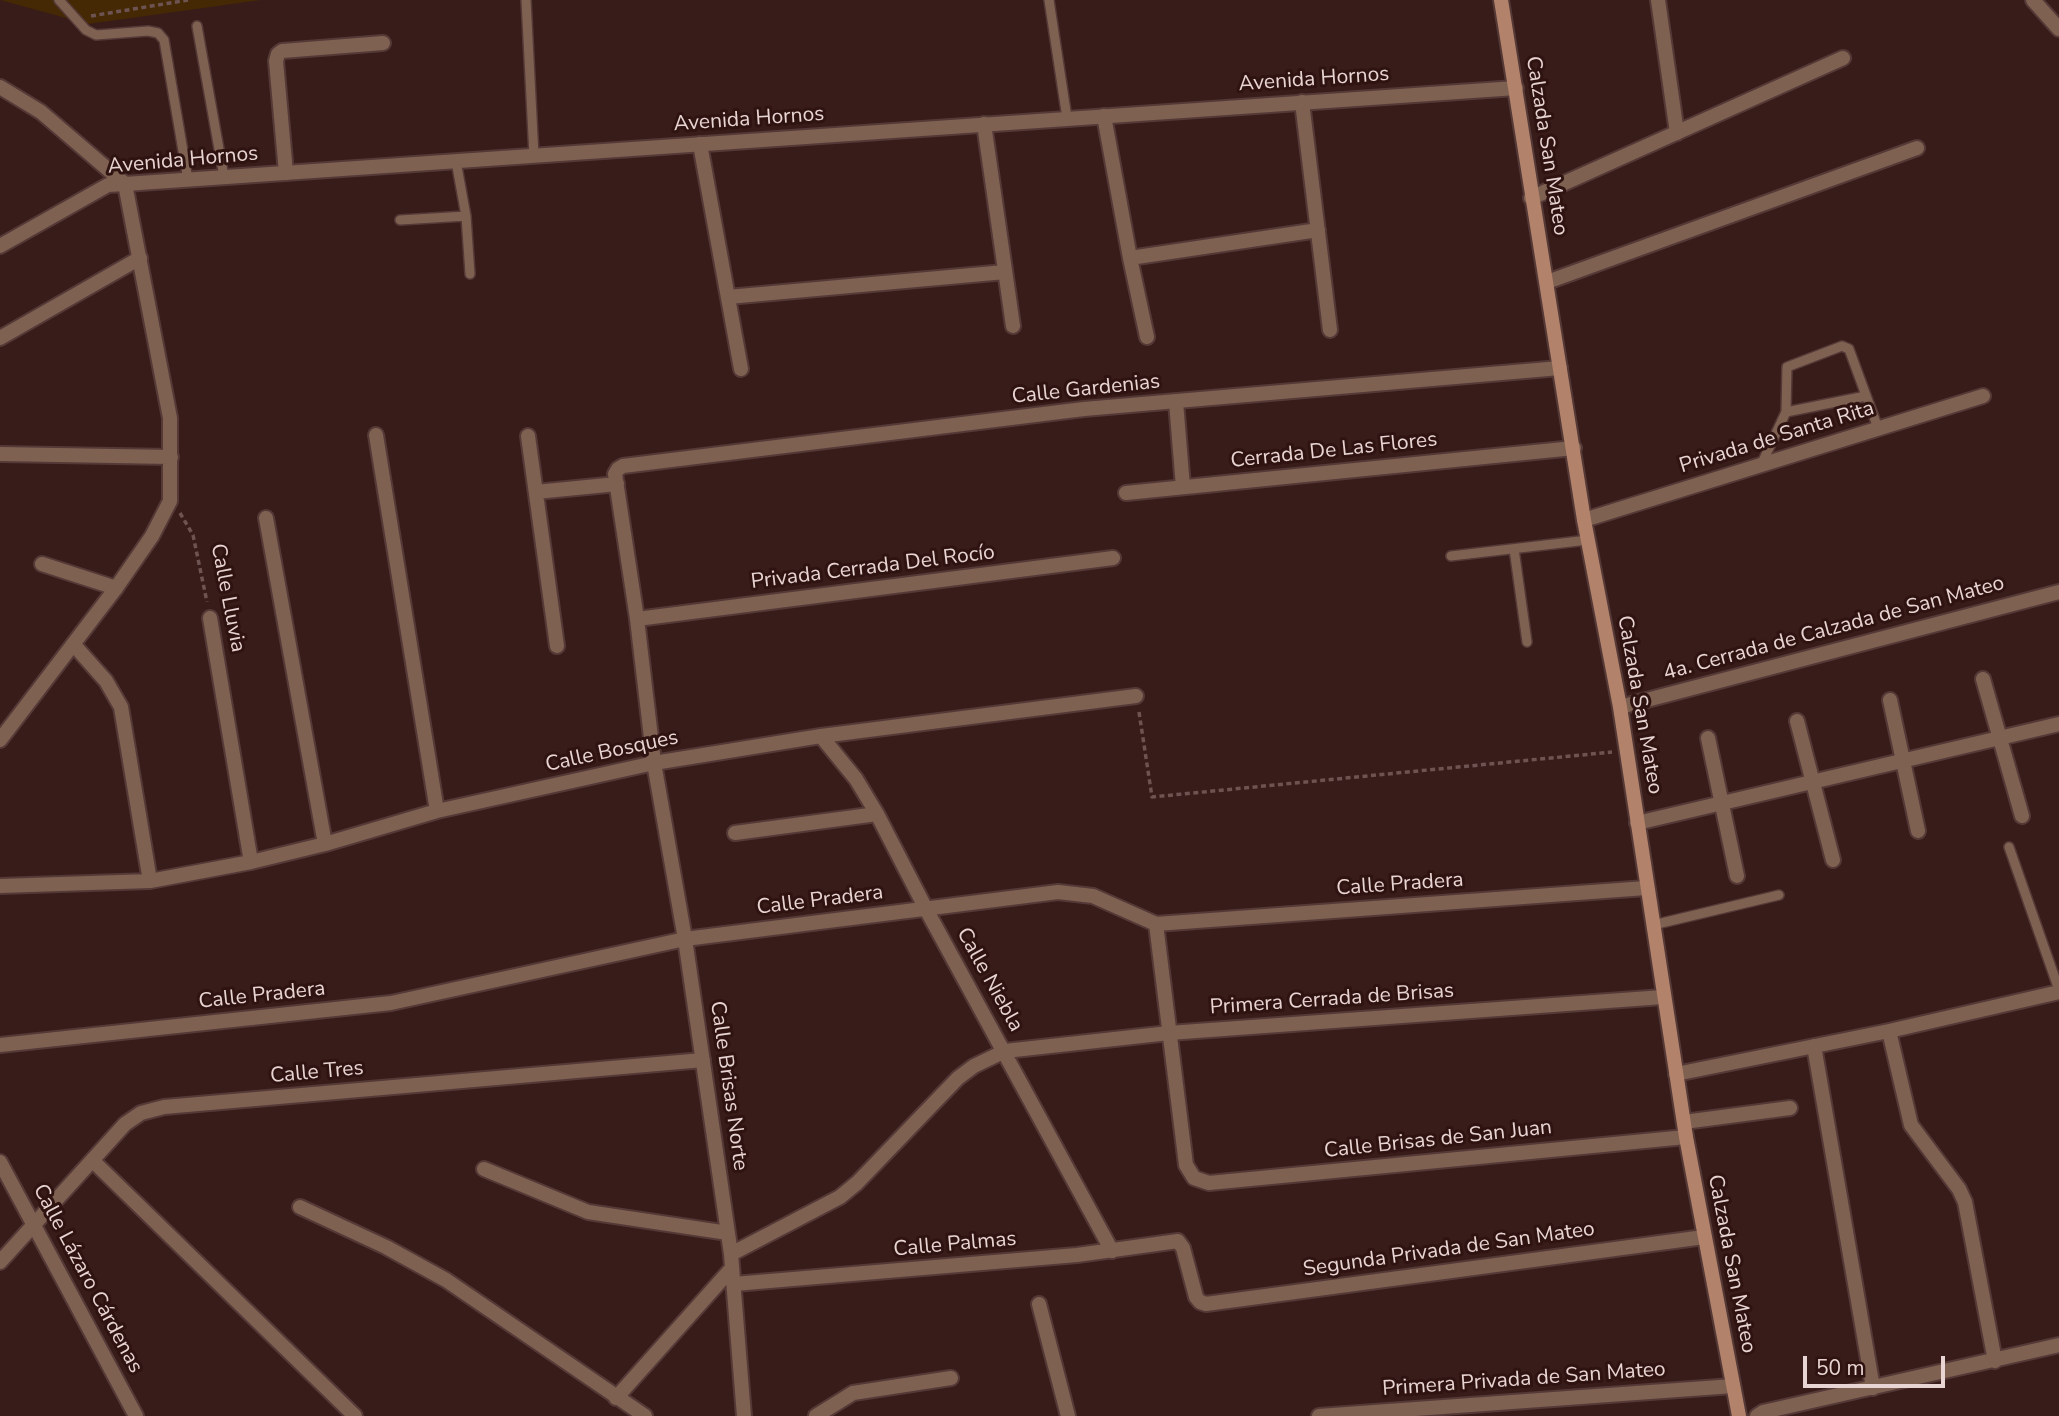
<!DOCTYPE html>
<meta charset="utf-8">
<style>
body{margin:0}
#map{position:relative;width:2059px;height:1416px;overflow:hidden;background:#381c1a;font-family:"Nunito Sans",sans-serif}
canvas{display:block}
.scale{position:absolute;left:1803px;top:1356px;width:142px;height:32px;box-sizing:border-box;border:4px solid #e8d4d2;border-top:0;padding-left:9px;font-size:21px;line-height:24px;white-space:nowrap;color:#e8d4d2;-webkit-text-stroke:5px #2e1311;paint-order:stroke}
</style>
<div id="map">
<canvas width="2059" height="1416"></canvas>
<div class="scale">50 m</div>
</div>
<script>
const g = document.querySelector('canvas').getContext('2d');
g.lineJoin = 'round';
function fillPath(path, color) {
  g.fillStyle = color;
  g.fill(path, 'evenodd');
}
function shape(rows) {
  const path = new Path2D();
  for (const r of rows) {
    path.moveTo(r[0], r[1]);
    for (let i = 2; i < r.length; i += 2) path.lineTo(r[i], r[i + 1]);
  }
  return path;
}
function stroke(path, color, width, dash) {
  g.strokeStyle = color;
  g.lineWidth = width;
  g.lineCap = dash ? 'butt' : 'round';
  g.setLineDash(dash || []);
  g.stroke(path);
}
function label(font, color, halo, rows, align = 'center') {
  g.font = font + ' "Nunito Sans",sans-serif';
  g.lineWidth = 6;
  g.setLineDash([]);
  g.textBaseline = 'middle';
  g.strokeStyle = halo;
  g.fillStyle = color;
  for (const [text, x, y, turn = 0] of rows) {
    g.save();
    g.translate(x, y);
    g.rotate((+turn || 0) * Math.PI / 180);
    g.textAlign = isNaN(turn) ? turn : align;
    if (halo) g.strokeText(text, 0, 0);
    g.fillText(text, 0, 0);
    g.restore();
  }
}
fillPath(shape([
 [0,0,261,0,88,24]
]), '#452804');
const service = shape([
 [59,0,86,30,96,35,148,31,158,33,164,40,188,180],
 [526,0,534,156],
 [1049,0,1067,118],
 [197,26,224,177],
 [456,161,466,216,470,274],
 [400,220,466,216],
 [1786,412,1866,396],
 [1761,465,1786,412,1787,367,1842,346,1849,349,1878,428],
 [1514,549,1527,642],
 [1451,556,1588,540],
 [2009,847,2059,990],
 [1653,925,1779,895]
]);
const minor = shape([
 [1658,0,1677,133],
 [2033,0,2059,29],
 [1302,102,1330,330],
 [1104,116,1130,258,1147,337],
 [984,124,1013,326],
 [700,144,741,369],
 [286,173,276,61,278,54,282,51,383,43],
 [1531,198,1843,58],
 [0,246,108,185,125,184],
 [1130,258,1318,230],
 [1547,282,1917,148],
 [728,297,1005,272],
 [0,338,140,258],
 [1176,402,1183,487],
 [376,435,437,811],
 [528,436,557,646],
 [536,492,617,484],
 [1126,493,1574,448],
 [266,518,325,844],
 [1584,520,1983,396],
 [42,564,116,588],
 [210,618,251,862],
 [637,619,1113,558],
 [74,645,106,681,121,707,150,881],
 [1983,679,2022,816],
 [1890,700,1918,831],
 [1620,707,2059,592],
 [1797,721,1833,860],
 [821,736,856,779,877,814,926,909,1112,1251],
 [1708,738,1737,876],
 [1637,823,2059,724],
 [735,833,877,814],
 [0,886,150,881,251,862,325,844,437,811,654,763,821,736,1136,696],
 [1156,924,1186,1165,1194,1178,1209,1183,1686,1137],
 [1889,1031,1911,1125,1959,1189,1965,1202,1995,1361],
 [0,1045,391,1003,685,939,1058,892,1093,896,1156,924,1646,888],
 [1814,1046,1873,1388],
 [1676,1074,1889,1031,2059,992],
 [1684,1122,1790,1108],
 [93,1161,355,1416],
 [484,1169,588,1212,728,1233],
 [300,1207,386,1247,446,1280,645,1416],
 [731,1254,840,1197,857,1183,958,1078,974,1066,1005,1051,1169,1033,1663,997],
 [0,1262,125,1124,141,1113,164,1107,703,1060],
 [734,1284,1077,1255,1178,1241,1183,1248,1196,1297,1200,1302,1206,1304,1704,1237],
 [1039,1304,1068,1416],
 [616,1398,732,1268],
 [744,1416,731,1254,685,939,654,763,637,619,615,474,618,469,623,466,1084,409,1560,368],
 [816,1416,853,1393,951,1378],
 [1319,1416,1733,1386],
 [1757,1416,1763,1412,2059,1345]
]);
const tertiary = shape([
 [0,87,41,112,125,184],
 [125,184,1516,88],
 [0,454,171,457],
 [0,740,116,588,152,536,170,501,170,418,125,184],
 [0,1162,136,1416]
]);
const secondary = shape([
 [1501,0,1584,520,1620,707,1686,1137,1739,1416]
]);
stroke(service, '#543937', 12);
stroke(minor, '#543937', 18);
stroke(tertiary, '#543937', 18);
stroke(secondary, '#543937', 18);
stroke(shape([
 [91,16,188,0],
 [180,513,193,535,207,602],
 [1139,712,1152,797,1612,752]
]), '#6d5351', 3.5, [5, 3.5]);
stroke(service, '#7f6152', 9);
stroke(minor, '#7f6152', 14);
stroke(tertiary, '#7f6152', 14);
stroke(secondary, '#b2826b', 14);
label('21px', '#e8d4d2', '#2e1311', [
 ["Avenida Hornos",1314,80,-4],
 ["Avenida Hornos",749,120,-4],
 ["Calzada San Mateo",1546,146,81],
 ["Avenida Hornos",183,161,-5],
 ["Calle Gardenias",1086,390,-6],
 ["Privada de Santa Rita",1777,438,-17],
 ["Cerrada De Las Flores",1334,451,-6],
 ["Privada Cerrada Del Rocío",873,568,-7],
 ["Calle Lluvia",227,598,79],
 ["4a. Cerrada de Calzada de San Mateo",1834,629,-15],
 ["Calzada San Mateo",1639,705,80],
 ["Calle Bosques",612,752,-12],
 ["Calle Pradera",1400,885,-4],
 ["Calle Pradera",820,901,-7],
 ["Calle Niebla",989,980,61],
 ["Calle Pradera",262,996,-6],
 ["Primera Cerrada de Brisas",1332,1000,-4],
 ["Calle Tres",317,1073,-5],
 ["Calle Brisas Norte",728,1086,82],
 ["Calle Brisas de San Juan",1438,1140,-6],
 ["Calle Palmas",955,1245,-5],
 ["Segunda Privada de San Mateo",1449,1250,-8],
 ["Calzada San Mateo",1731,1264,79],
 ["Calle Lázaro Cárdenas",87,1279,62],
 ["Primera Privada de San Mateo",1524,1380,-4]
]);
</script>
